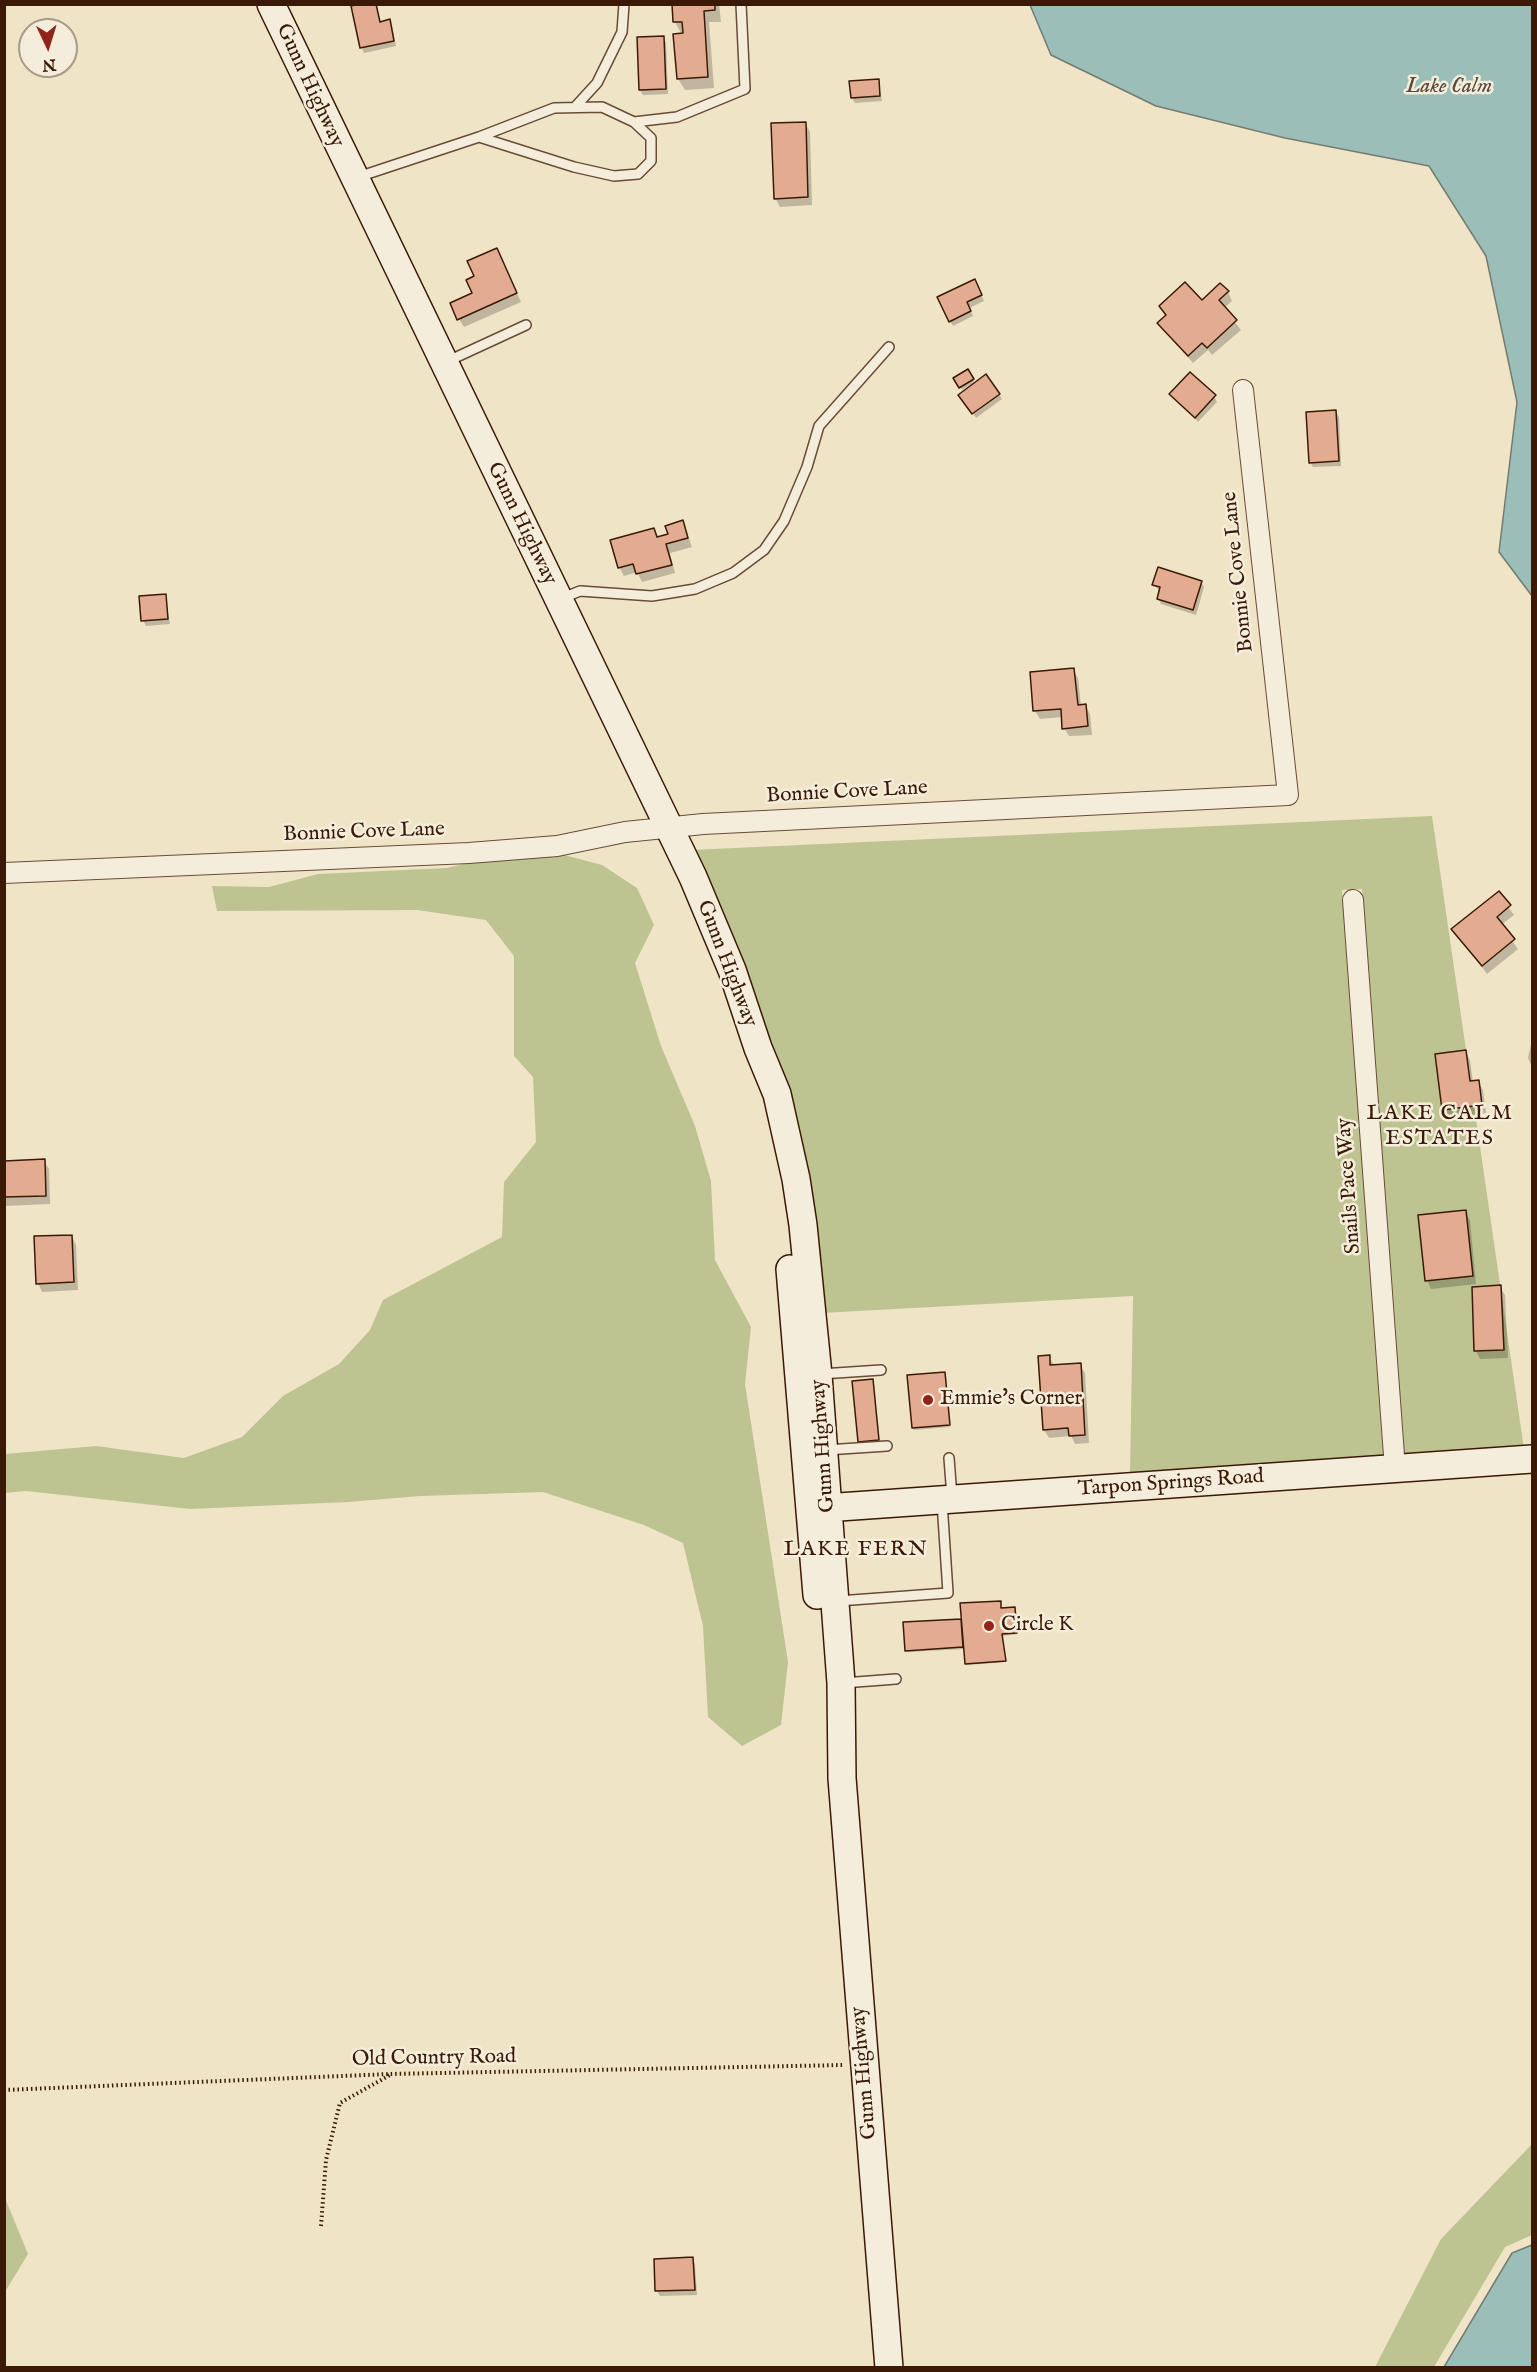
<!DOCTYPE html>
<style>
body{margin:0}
#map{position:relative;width:1537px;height:2372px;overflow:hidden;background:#f0e4c7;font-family:"IM FELL English",serif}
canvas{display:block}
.frame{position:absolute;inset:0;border:6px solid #3a1a06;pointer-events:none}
.north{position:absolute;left:18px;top:18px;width:60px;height:60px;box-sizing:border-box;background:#f5eddb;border:2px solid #aa9986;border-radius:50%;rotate:176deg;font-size:16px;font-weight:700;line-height:24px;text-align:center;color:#3a1a06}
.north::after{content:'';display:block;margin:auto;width:21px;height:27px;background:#8f2418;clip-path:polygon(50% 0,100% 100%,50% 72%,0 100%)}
</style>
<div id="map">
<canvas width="1537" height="2372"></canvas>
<div class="frame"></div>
<div class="north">N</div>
</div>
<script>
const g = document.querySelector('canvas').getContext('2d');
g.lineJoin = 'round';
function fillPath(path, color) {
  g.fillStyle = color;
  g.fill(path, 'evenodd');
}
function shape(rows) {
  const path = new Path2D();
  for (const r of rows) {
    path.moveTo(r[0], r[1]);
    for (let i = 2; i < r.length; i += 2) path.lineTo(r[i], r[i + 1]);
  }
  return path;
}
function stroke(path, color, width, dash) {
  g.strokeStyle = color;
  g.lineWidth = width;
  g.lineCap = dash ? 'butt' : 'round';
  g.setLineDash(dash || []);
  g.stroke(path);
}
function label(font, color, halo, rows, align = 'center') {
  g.font = font + ' "IM FELL English",serif';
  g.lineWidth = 5;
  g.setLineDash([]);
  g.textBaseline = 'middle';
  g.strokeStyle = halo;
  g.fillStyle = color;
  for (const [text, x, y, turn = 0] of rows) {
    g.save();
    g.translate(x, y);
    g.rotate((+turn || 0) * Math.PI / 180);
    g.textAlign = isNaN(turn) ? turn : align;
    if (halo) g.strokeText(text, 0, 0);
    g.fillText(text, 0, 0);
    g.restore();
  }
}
fillPath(shape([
 [1432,816,1524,1449,1404,1457,1362,889,1342,890,1384,1458,1130,1475,1133,1296,822,1313,818,1265,691,850],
 [534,847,602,865,637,888,654,925,635,963,661,1046,695,1126,711,1181,715,1260,751,1327,745,1384,788,1662,781,1725,742,1746,708,1717,703,1626,683,1543,644,1525,543,1492,420,1496,348,1502,190,1509,26,1491,5,1493,5,1454,96,1446,184,1458,242,1437,283,1396,339,1364,370,1330,383,1300,502,1237,504,1182,536,1142,533,1077,514,1056,514,956,486,920,417,910,217,911,212,886,269,887,318,874,447,868],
 [1532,2144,1532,2235,1505,2247,1434,2367,1375,2367,1441,2239],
 [5,2198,28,2254,5,2292,4,2292]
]), '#bec392');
const water = shape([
 [1030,5,1532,5,1532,596,1499,552,1517,402,1486,256,1429,166,1285,138,1156,106,1051,55,1030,5],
 [1532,2245,1532,2367,1444,2367,1512,2253,1532,2245]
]);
fillPath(water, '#9bbeb9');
stroke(water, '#747c71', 1.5);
fillPath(shape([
 [375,4,381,23,389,21,392,26,396,46,364,53,362,48],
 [673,4,719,4,721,22,709,22,714,88,685,90,678,79,682,35,675,22],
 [663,37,666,43,668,94,643,95,640,90],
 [878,80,882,101,855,103,852,98],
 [805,123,810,132,812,205,780,207,775,198],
 [497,250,521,302,464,327,459,319,474,294,476,277],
 [977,286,984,301,969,308,973,316,953,326,950,321],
 [1228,292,1232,301,1224,308,1241,330,1212,355,1208,350,1193,363,1159,324,1167,316,1161,307,1201,302],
 [967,371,974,382,962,390,955,378],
 [999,394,1002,399,976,418,963,400],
 [1171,394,1214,396,1217,402,1198,422],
 [1336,412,1339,417,1341,466,1313,467,1310,462],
 [683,522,692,547,670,553,675,573,642,582,637,572,624,576,619,567,654,530,659,538,670,535],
 [1201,582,1204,587,1196,615,1161,604,1158,598,1160,591,1154,585],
 [165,595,170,624,146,626,143,620],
 [1073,670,1078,678,1081,706,1085,705,1090,714,1092,735,1069,736,1064,728,1063,717,1040,719,1035,711],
 [1498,893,1514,915,1501,925,1518,949,1487,974,1453,929],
 [1532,1039,1532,1067,1528,1058],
 [1465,1051,1470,1060,1473,1082,1478,1082,1483,1090,1486,1113,1448,1118,1444,1109],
 [44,1161,49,1169,50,1204,4,1206,4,1163],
 [1465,1212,1470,1220,1476,1284,1431,1289,1427,1280],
 [72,1236,76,1245,78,1290,42,1292,38,1283],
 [1500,1287,1505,1295,1508,1358,1480,1359,1476,1351,1473,1288],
 [1049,1357,1054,1365,1080,1365,1085,1373,1089,1443,1075,1444,1071,1436,1049,1438,1044,1430],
 [945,1376,950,1427,914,1430,913,1428],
 [873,1382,879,1441,861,1443,859,1441],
 [1001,1604,1001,1610,1015,1611,1017,1634,1002,1636,1006,1662,967,1665,965,1649,908,1652,906,1650,905,1623,963,1620],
 [692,2259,695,2264,697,2295,660,2296,657,2291,655,2260]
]), '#0003');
const building = shape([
 [360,4,376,4,380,22,390,19,394,41,360,48,351,6,360,4],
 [672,4,715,4,715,10,704,11,708,77,677,79,673,34,683,33,682,22,673,22,672,4],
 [664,36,666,89,639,90,637,37,664,36],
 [879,79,880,96,851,98,849,81,879,79],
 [806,122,808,197,774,199,771,123,806,122],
 [497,248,517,293,457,320,450,303,472,293,466,280,474,276,467,261,497,248],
 [975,279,982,295,967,302,971,311,949,322,937,297,975,279],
 [1185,282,1202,300,1220,283,1229,291,1219,300,1237,320,1207,348,1202,343,1188,356,1157,323,1166,315,1159,306,1185,282],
 [968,369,974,379,959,388,953,378,968,369],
 [1190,372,1216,395,1195,418,1169,394,1190,372],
 [986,374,1000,394,972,414,958,395,986,374],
 [1336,410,1339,461,1309,463,1306,412,1336,410],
 [683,520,688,538,666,544,672,565,636,574,633,564,618,568,610,540,654,528,657,537,668,534,665,526,683,520],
 [1158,567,1202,581,1193,610,1157,599,1160,587,1152,585,1158,567],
 [166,594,168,619,141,621,139,596,166,594],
 [1074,668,1078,705,1086,704,1088,726,1062,729,1061,709,1033,711,1030,672,1074,668],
 [1499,891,1511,905,1497,917,1515,939,1482,966,1451,929,1499,891],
 [1466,1050,1470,1081,1479,1080,1482,1105,1442,1110,1435,1054,1466,1050],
 [45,1159,46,1196,4,1197,4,1161,45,1159],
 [1466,1210,1473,1276,1425,1281,1418,1215,1466,1210],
 [72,1235,74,1282,36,1284,34,1236,72,1235],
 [1501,1285,1504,1350,1474,1351,1472,1287,1501,1285],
 [1050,1355,1050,1365,1081,1363,1085,1435,1069,1436,1068,1428,1043,1430,1038,1356,1050,1355],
 [945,1372,950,1425,912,1428,907,1375,945,1372],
 [873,1379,879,1440,858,1442,852,1381,873,1379],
 [1001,1601,1001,1608,1015,1607,1017,1633,1002,1634,1006,1661,965,1664,960,1603,1001,1601],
 [961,1619,963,1647,905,1651,903,1622,961,1619],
 [693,2257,695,2290,655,2291,654,2259,693,2257]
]);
fillPath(building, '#e3ab8f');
stroke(building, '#3a1a06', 1.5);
const service = shape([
 [575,107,597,83,622,32,624,4],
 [634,122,677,117,745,89,741,4],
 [358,177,479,137,554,108,602,107,634,122,651,138,651,161,638,174,614,176,574,167,479,137],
 [448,361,526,325],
 [560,599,580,591,652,596,695,589,733,573,764,550,784,521,807,467,819,426,889,347],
 [821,1374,881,1370],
 [826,1450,887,1446],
 [949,1458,952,1497],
 [838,1601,948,1593,942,1502],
 [843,1683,896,1679]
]);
const minor = shape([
 [4,873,469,853,557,846,625,832,703,824,1288,795,1243,390],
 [1353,900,1395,1469]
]);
const secondary = shape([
 [271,4,693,877,732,970,758,1048,777,1094,796,1179,803,1225,818,1375,841,1683,842,1778,889,2368],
 [790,1269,817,1595],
 [810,1509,1532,1459]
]);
stroke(service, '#684c36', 12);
stroke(minor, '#684c36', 22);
stroke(secondary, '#3a1a06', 30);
stroke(shape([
 [4,2090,390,2074,843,2065],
 [321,2226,326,2160,340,2103,390,2075]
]), '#3a1a06', 4, [1.5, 3]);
stroke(service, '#f5eddb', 9);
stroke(minor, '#f5eddb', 20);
stroke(secondary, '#f5eddb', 27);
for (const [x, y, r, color] of [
 [928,1400,6,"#8f2418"],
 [989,1626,6,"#8f2418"]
]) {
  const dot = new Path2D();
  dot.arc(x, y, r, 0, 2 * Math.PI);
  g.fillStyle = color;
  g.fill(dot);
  stroke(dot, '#f5eddb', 2);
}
label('21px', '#3a1a06', '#f5eddb', [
 ["Gunn Highway",309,86,65],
 ["Gunn Highway",521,524,64],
 ["Bonnie Cove Lane",1239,572,-96],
 ["Bonnie Cove Lane",847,793,-3],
 ["Bonnie Cove Lane",364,833,-2],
 ["Gunn Highway",726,964,69],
 ["Snails Pace Way",1350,1186,-94],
 ["Gunn Highway",824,1446,-94],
 ["Tarpon Springs Road",1171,1484,-4],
 ["Old Country Road",434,2059,-1],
 ["Gunn Highway",865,2073,-95]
]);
label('21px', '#3a1a06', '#f5eddb', [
 ["Emmie's Corner",940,1400],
 ["Circle K",1001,1626]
], 'left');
label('italic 22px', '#574b3c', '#f5eddb', [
 ["Lake Calm",1449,87]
]);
g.letterSpacing = '1.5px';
label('22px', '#3a1a06', '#f5eddb', [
 ["LAKE CALM",1440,1114],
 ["ESTATES",1440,1139],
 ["LAKE FERN",856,1550]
]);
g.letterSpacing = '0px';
</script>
